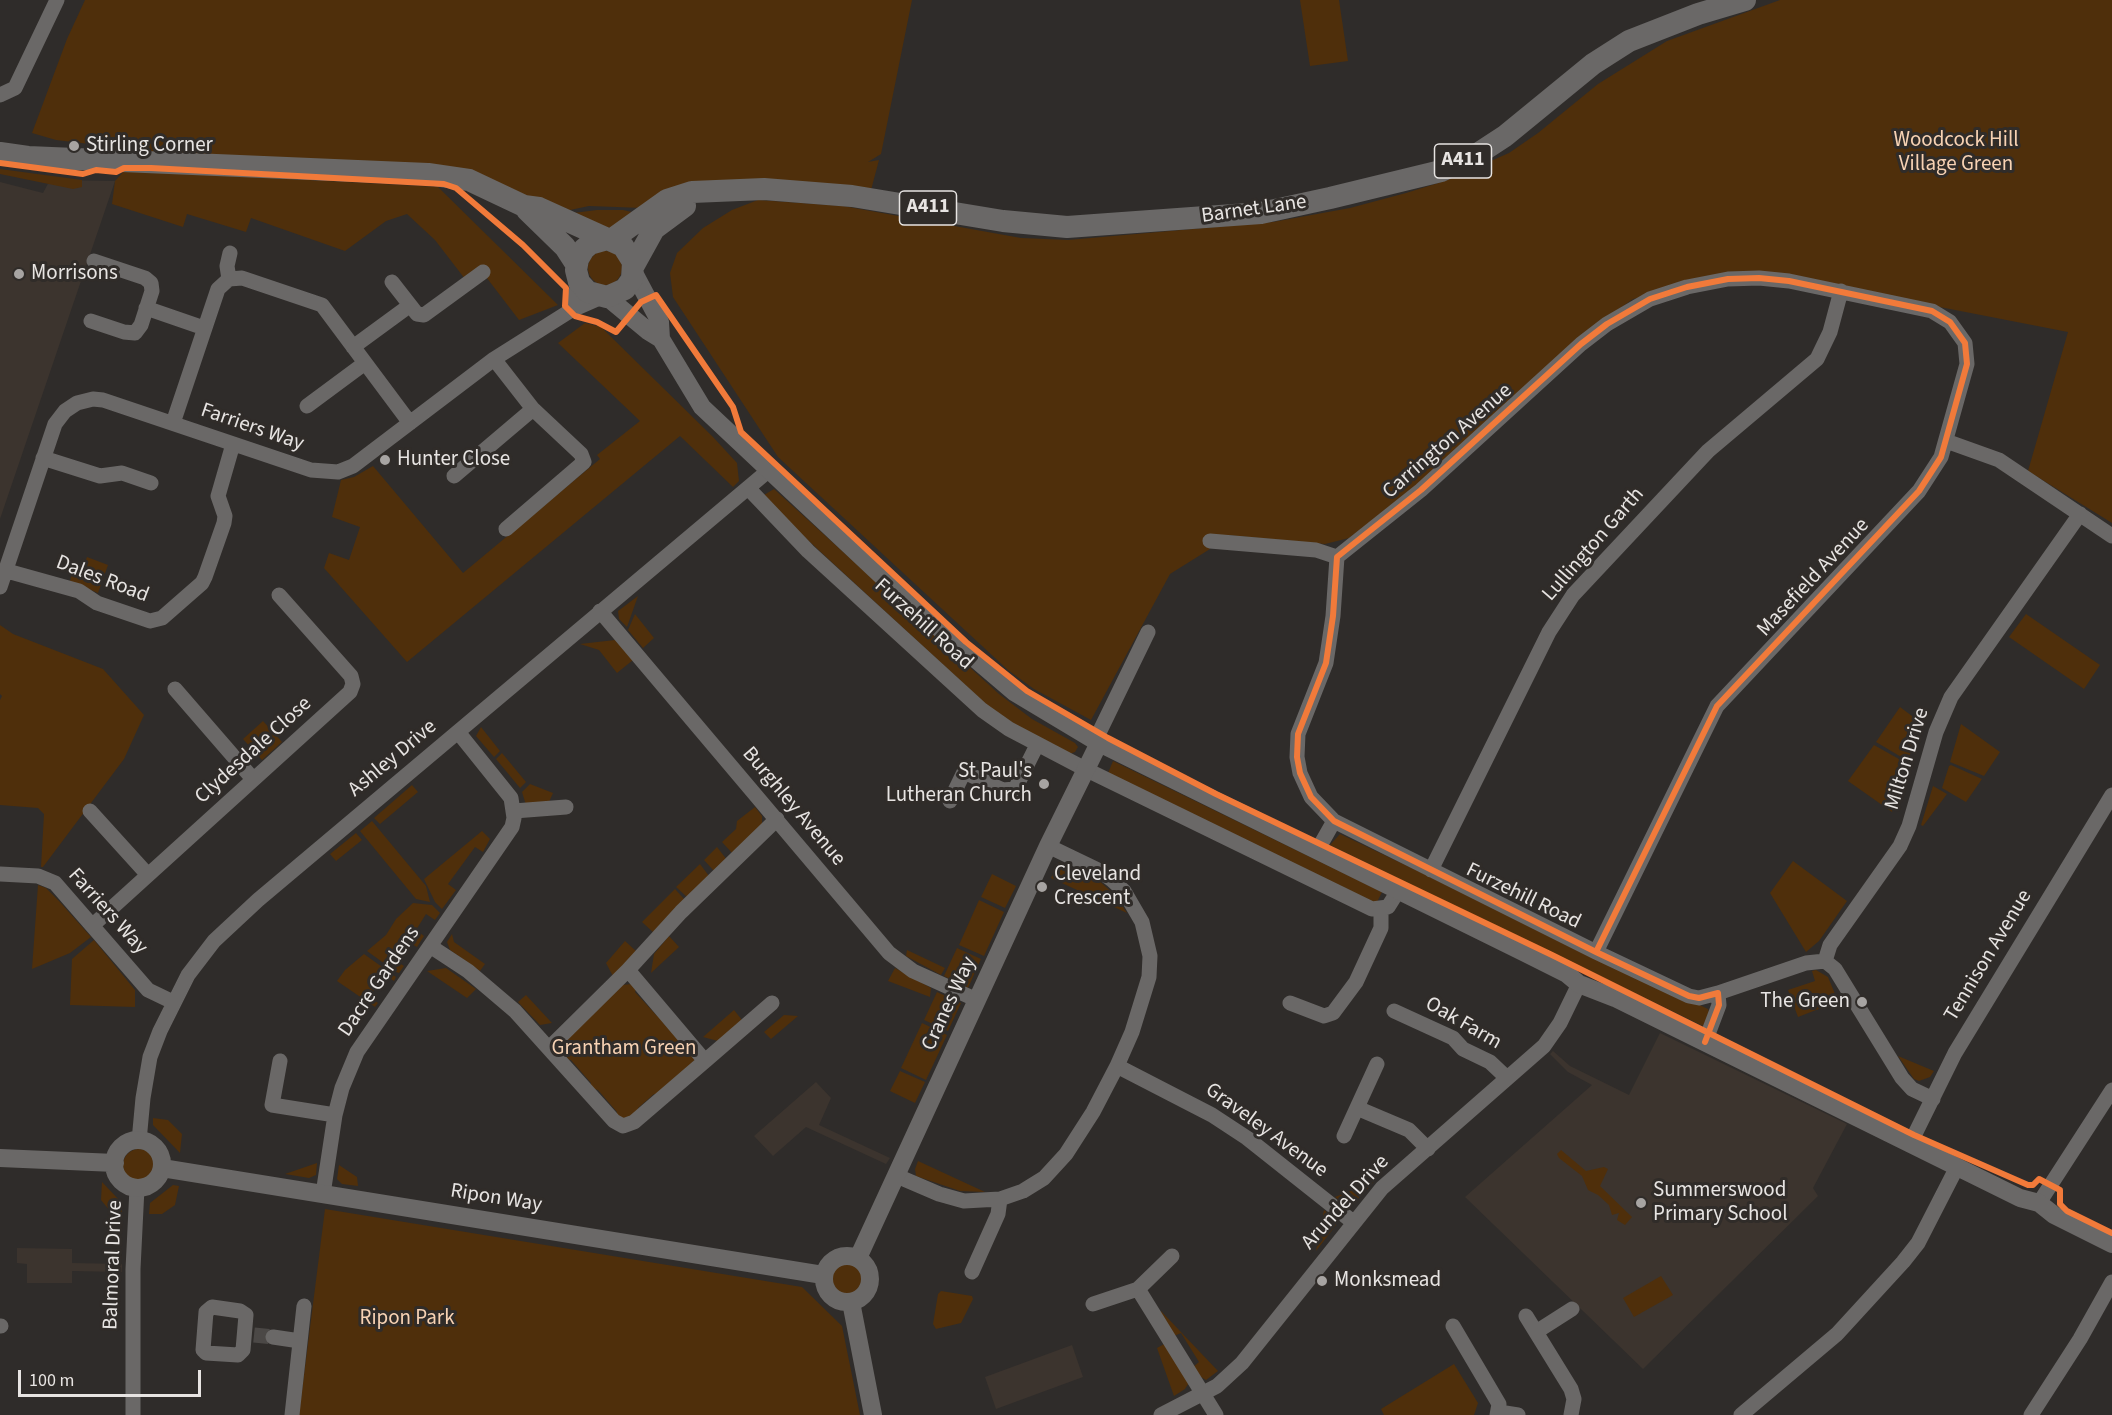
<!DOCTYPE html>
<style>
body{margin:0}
#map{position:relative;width:2112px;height:1415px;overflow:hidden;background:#2f2c2a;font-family:"Source Sans 3",sans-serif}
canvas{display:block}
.scale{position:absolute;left:18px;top:1370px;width:183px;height:27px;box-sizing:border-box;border:3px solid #e7e4e2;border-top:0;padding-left:8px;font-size:18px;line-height:21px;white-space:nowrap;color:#e7e4e2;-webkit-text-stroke:4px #302c29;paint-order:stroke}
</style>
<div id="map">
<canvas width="2112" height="1415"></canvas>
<div class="scale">100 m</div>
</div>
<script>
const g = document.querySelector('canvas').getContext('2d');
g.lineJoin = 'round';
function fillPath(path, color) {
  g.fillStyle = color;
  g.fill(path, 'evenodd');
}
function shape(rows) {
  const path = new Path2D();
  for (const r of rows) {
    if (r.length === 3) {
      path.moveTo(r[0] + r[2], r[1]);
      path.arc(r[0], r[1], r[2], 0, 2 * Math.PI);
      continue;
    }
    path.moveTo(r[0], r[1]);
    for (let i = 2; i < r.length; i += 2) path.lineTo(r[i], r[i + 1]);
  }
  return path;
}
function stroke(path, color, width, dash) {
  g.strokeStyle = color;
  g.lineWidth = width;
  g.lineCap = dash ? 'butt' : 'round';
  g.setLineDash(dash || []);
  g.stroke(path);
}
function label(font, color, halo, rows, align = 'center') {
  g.font = font + ' "Source Sans 3",sans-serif';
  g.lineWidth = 6;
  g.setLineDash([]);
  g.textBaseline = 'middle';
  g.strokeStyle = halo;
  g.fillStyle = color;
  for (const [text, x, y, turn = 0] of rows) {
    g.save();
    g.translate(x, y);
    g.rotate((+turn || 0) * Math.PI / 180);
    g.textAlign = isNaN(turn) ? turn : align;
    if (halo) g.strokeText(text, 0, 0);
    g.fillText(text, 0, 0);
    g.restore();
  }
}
fillPath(shape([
 [50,180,115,181,0,519,0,182,43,193],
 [1660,1033,1847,1124,1813,1188,1818,1196,1643,1369,1465,1197,1592,1085,1568,1072,1550,1054,1553,1051,1570,1066,1629,1095],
 [816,1082,831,1098,819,1125,890,1158,886,1164,806,1127,773,1156,754,1136],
 [17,1248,72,1249,72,1263,122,1264,122,1272,72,1271,72,1283,27,1283,27,1264,17,1263],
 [1072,1345,1083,1377,996,1409,985,1377]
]), '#3c342e');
fillPath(shape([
 [85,0,912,0,881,154,868,162,879,160,871,190,801,185,643,208,589,206,570,210,564,214,464,169,174,154,56,140,32,133,67,39],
 [1300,0,1339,0,1348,61,1310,66],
 [1780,0,2112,0,2112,523,2028,471,2068,332,1786,277,1744,274,1633,299,1596,325,1409,494,1349,538,1325,544,1227,535,1207,537,1210,549,1170,574,1091,720,1034,689,1008,670,778,457,673,297,670,273,677,253,703,228,732,210,758,200,843,206,1021,238,1068,240,1273,222,1350,208,1406,193,1445,181,1509,153,1538,133,1598,84,1667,41],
 [0,169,82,180,82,187,73,189,0,174],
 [125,170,438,187,558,305,519,320,480,269,465,279,435,240,407,214,386,221,345,251,251,218,246,232,187,214,183,227,112,204,115,181],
 [597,210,623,210,636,213,611,228,599,226,573,213],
 [605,268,17],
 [585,323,601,327,713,437,737,463,739,481,733,487,680,436,407,662,324,568,329,553,349,560,360,527,332,517,341,480,354,477,373,466,463,573,600,459,597,455,640,421,558,343],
 [774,489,999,694,1032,719,1075,743,1078,747,1075,752,1069,754,1040,741,989,707,785,519,764,495],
 [87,557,108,565,98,593,70,581,75,562,84,565],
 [638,596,627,627,619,619,618,611],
 [635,614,654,638,643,648,628,630],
 [2026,614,2100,665,2084,689,2009,637],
 [0,625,13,634,103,669,144,715,124,759,43,867,41,867,44,814,38,808,0,805,0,700,2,696,0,694],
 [615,640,633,660,617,673,599,650,580,644],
 [1900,707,1920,722,1908,761,1876,742],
 [263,721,282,742,262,760,243,739],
 [1961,724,2000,752,1984,776,1950,762],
 [481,727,500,751,494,757,476,736],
 [1874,745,1906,763,1892,812,1848,781],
 [502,753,526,782,520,788,496,759],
 [1113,761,1382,892,1376,904,1108,773],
 [1951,765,1982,779,1966,802,1942,788,1949,766],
 [530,784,553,793,548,804,526,805,522,792],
 [412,785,418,792,380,824,374,818],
 [1933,786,1947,794,1923,826,1921,825],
 [755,807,762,816,762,824,733,854,722,842,736,829,737,821],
 [372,821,426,886,430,902,416,899,360,831],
 [482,831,490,839,483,852,475,847,448,884,456,890,442,909,435,902,424,879],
 [356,833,362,840,336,861,330,854],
 [1340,834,1708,1009,1710,1015,1703,1026,1330,845],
 [717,847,727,860,714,871,704,860],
 [1793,861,1847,901,1819,941,1806,952,1770,893],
 [1059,862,1097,879,1115,895,1127,913,1051,878],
 [700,864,709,876,687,897,676,887],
 [992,874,1016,886,1005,908,981,897],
 [38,885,46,888,59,901,91,937,70,953,32,969],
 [675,889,685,900,654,933,642,922],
 [979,900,1004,912,984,956,959,945],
 [413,903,432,905,440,913,435,920,426,914,416,930,424,936,417,947,408,942,395,960,404,966,399,973,396,972,367,951,386,935,396,919],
 [452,934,454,942,485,964,480,971,450,950,447,942],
 [669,936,679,947,651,973,654,954],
 [94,940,135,990,135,1007,70,1005,72,959],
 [625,941,637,952,614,978,606,963],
 [957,948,981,959,968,988,944,976],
 [907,950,945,968,941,975,906,956],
 [364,954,396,977,394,981,385,975,370,997,378,1003,375,1007,337,981,345,970],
 [446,968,476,989,467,998,427,971],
 [895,968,931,988,930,997,888,981],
 [1816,970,1828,977,1835,994,1838,994,1842,1000,1798,1017,1788,990,1815,981,1812,971],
 [632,984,637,987,635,992,657,1016,665,1018,663,1023,694,1055,694,1061,660,1095,654,1094,638,1108,639,1113,624,1120,615,1117,617,1112,598,1090,590,1088,591,1083,571,1060,565,1060,560,1050,561,1044,622,985],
 [937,992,961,1003,948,1031,924,1020],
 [526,995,552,1023,540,1025,518,1002],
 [734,1010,742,1020,718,1041,703,1037],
 [784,1015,798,1016,771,1039,764,1032],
 [922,1023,947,1035,926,1080,901,1068],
 [1898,1056,1934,1071,1930,1077,1919,1081,1914,1079],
 [900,1071,925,1082,915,1103,890,1091],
 [153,1118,168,1120,182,1134,180,1153,153,1125],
 [139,1165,16],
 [1561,1150,1586,1171,1604,1167,1608,1169,1600,1186,1632,1217,1625,1225,1617,1220,1619,1213,1612,1215,1609,1205,1598,1195,1588,1190,1582,1176,1559,1158,1557,1154],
 [918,1161,985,1192,960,1191,916,1176,915,1169],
 [317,1163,316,1175,309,1178,285,1174],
 [339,1165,357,1177,358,1186,342,1184,337,1179],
 [102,1182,122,1203,122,1212,110,1211,101,1200],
 [1374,1182,1353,1204,1347,1206,1335,1197],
 [173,1185,179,1186,175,1205,162,1214,149,1214,150,1203],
 [325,1209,802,1287,842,1326,860,1415,299,1415],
 [1324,1210,1336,1219,1336,1225,1316,1251],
 [848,1279,16],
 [1661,1276,1673,1295,1634,1317,1623,1298],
 [941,1291,972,1296,973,1299,961,1323,936,1329,933,1324,938,1294],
 [1161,1311,1218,1371,1206,1380,1198,1375,1193,1367,1199,1362,1181,1333,1174,1336,1160,1314],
 [1166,1343,1190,1381,1185,1389,1174,1396,1157,1348],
 [1454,1364,1478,1403,1474,1415,1384,1415,1381,1409]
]), '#4f2f0b');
stroke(shape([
 [254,1335,273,1337]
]), '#4b4846', 15, [15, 8]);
stroke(shape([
 [0,95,15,88,57,0],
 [229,279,242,278,322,305,410,423],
 [392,282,417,314,424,315,483,272],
 [146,308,204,328],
 [570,311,579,282],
 [91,321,124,332,135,333,141,325,152,291,151,283,145,278,94,261],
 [353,347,409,306],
 [494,359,533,409,581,454,584,462,506,529],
 [307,406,365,363],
 [173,423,218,289,229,279,227,266,230,253],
 [1946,441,1999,460,2112,536],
 [43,458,100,476,122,473,151,483],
 [454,476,533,409],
 [748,488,808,551,982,710,1009,729,1087,770,1372,909,1388,907,1398,891],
 [1210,541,1316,550,1337,557],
 [7,571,79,591,97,603,150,621,162,618,202,583,205,577,224,523,225,516,218,496,233,444],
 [0,587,55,424,65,411,77,403,93,399,103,400,311,470,338,472,353,466,494,359,570,311,602,297],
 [600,611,889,953,913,971,977,1000],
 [175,689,253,779],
 [1095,741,1148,632],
 [950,801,964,772,1003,790,1015,789,1037,745],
 [90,811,148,875],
 [514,811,566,807],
 [1317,851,1334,821],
 [1431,870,1549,632,1573,595,1708,451,1817,359,1830,332,1841,291],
 [0,874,38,876,55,883,148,990,173,1002],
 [93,925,350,692,353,684,351,676,279,595],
 [430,946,468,971,515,1011,614,1121,623,1126,634,1122,705,1061,628,970,681,912,777,819],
 [1596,952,1717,706,1919,491,1941,457,1967,364,1965,343,1950,322,1932,311,1789,281,1759,278,1728,279,1687,287,1650,299,1607,324,1581,344,1421,490,1337,557,1333,616,1326,663,1298,734,1297,757,1300,773,1311,797,1334,821,1596,952,1689,996,1699,998,1718,993,1719,1005,1705,1042],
 [1825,961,1830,945,1900,846,1909,826,1936,732,1951,697,2080,514],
 [1718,993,1806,963,1825,961,1835,969,1902,1078,1912,1089,1933,1099],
 [1290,1003,1324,1016,1333,1013,1356,982,1381,928,1381,910],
 [1394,1011,1453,1038,1463,1049,1490,1062,1507,1078],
 [549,1048,628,970],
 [280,1061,272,1105,335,1115],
 [705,1061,772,1003],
 [1117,1066,1212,1115,1247,1138,1353,1222],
 [1357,1108,1409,1130,1428,1149],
 [1344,1136,1377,1064],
 [139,1141,143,1098,150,1057,160,1031,188,975,214,941,258,900,768,471],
 [1910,1144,1955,1053,2112,795],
 [897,1176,939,1194,964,1201,1000,1199,1023,1191,1044,1178,1066,1154,1093,1112,1117,1066,1132,1032,1149,977,1150,956,1142,922,1124,891,1112,880,1100,871,1048,846],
 [323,1194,335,1115,342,1088,357,1052,512,827,514,818,511,798,458,732],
 [2039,1203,2112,1090],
 [972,1272,998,1214,1000,1199],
 [1138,1289,1172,1256],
 [1093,1304,1138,1289,1216,1415],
 [212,1307,240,1311,246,1315,243,1350,238,1355,206,1353,203,1350,206,1312,212,1307],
 [1526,1316,1571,1389,1574,1399,1571,1415],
 [0,1326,1,1326],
 [1453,1326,1499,1404,1497,1415],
 [1536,1332,1572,1309],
 [273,1337,300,1341],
 [1499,1412,1518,1415],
 [133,1415,133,1269,137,1188],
 [292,1415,304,1306],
 [1161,1415,1217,1386,1242,1363,1382,1188,1544,1046,1560,1023,1579,984],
 [1741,1415,1837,1334,1903,1262,1918,1243,1957,1167],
 [2031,1415,2080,1339,2112,1282]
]), '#6a6867', 15);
stroke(shape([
 [633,271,660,322,661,339,702,407,919,611,1014,692,1099,743,1523,952,1567,974,1579,984,1615,998,2020,1198,2039,1203,2054,1215,2112,1244],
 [607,297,648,331,661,339],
 [138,1164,24],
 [0,1158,115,1163],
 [162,1168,823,1275],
 [847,1279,23],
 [858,1258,1048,846,1099,743],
 [851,1302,873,1415]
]), '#6a6867', 18);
stroke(shape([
 [0,153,28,157,428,174,469,180,524,206,539,208,623,246,633,262,632,279,625,289,607,297,588,292,579,282,576,270,578,259,584,249,590,244,604,240],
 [527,210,565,247,576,264],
 [611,240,667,200,692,192,764,189,852,196,1003,221,1067,227,1261,213,1330,198,1441,171,1479,153,1505,136,1593,64,1629,41,1698,14,1745,0],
 [633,267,654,229,685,206]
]), '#6a6867', 22);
stroke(shape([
 [0,163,83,174,96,170,116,172,124,168,151,168,444,184,456,188,523,245,566,288,565,306,575,316,597,322,616,332,641,302,656,295,733,407,741,432,966,642,1027,691,1108,738,1216,794,1552,955,1914,1135,2028,1185,2033,1185,2039,1179,2060,1190,2060,1204,2067,1211,2112,1233],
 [1596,952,1717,706,1919,491,1941,457,1967,364,1965,343,1950,322,1932,311,1789,281,1759,278,1728,279,1687,287,1650,299,1607,324,1581,344,1421,490,1337,557,1333,616,1326,663,1298,734,1297,757,1300,773,1311,797,1334,821,1596,952,1689,996,1699,998,1718,993,1719,1005,1705,1042]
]), '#f17a3a', 6);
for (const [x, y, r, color] of [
 [74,146,6,"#a7a4a2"],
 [19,274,6,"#a7a4a2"],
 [385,460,6,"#a7a4a2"],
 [1044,784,6,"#a7a4a2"],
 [1042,887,6,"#a7a4a2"],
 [1862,1002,6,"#a7a4a2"],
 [1641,1203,6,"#a7a4a2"],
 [1322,1281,6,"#a7a4a2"]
]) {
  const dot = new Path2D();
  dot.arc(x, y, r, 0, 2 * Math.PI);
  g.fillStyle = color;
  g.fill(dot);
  stroke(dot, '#302c29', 2);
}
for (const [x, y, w] of [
 [1463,161,57],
 [928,208,57]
]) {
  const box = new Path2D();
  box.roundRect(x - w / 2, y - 17, w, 34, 4.5);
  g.fillStyle = '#302c29';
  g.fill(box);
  stroke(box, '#e7e4e2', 1.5);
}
label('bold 20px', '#e7e4e2', null, [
 ["A411",1463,161],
 ["A411",928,208]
]);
label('21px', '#f7d2b3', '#302c29', [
 ["Woodcock Hill",1956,141],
 ["Village Green",1956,165],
 ["Grantham Green",624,1049],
 ["Ripon Park",407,1319]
]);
label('21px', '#e7e4e2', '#302c29', [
 ["Stirling Corner",86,146],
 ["Morrisons",31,274],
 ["Hunter Close",397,460],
 ["St Paul's",1032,772,"right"],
 ["Lutheran Church",1032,796,"right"],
 ["Cleveland",1054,875],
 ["Crescent",1054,899],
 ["The Green",1850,1002,"right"],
 ["Summerswood",1653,1191],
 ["Primary School",1653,1215],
 ["Monksmead",1334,1281]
], 'left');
label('21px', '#e7e4e2', '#302c29', [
 ["Barnet Lane",1254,210,-8],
 ["Farriers Way",252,428,19],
 ["Carrington Avenue",1448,442,-41],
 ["Lullington Garth",1594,545,-49],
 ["Masefield Avenue",1814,578,-47],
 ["Dales Road",102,580,21],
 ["Furzehill Road",923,625,42],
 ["Clydesdale Close",254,751,-42],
 ["Ashley Drive",393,759,-40],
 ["Milton Drive",1908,759,-73],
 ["Burghley Avenue",793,807,50],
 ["Furzehill Road",1523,897,26],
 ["Farriers Way",107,912,48],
 ["Tennison Avenue",1989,956,-59],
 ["Dacre Gardens",380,982,-56],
 ["Cranes Way",950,1004,-65],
 ["Oak Farm",1463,1024,30],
 ["Graveley Avenue",1266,1131,36],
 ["Ripon Way",496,1199,9],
 ["Arundel Drive",1346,1203,-48],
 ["Balmoral Drive",114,1265,-88]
]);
</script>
